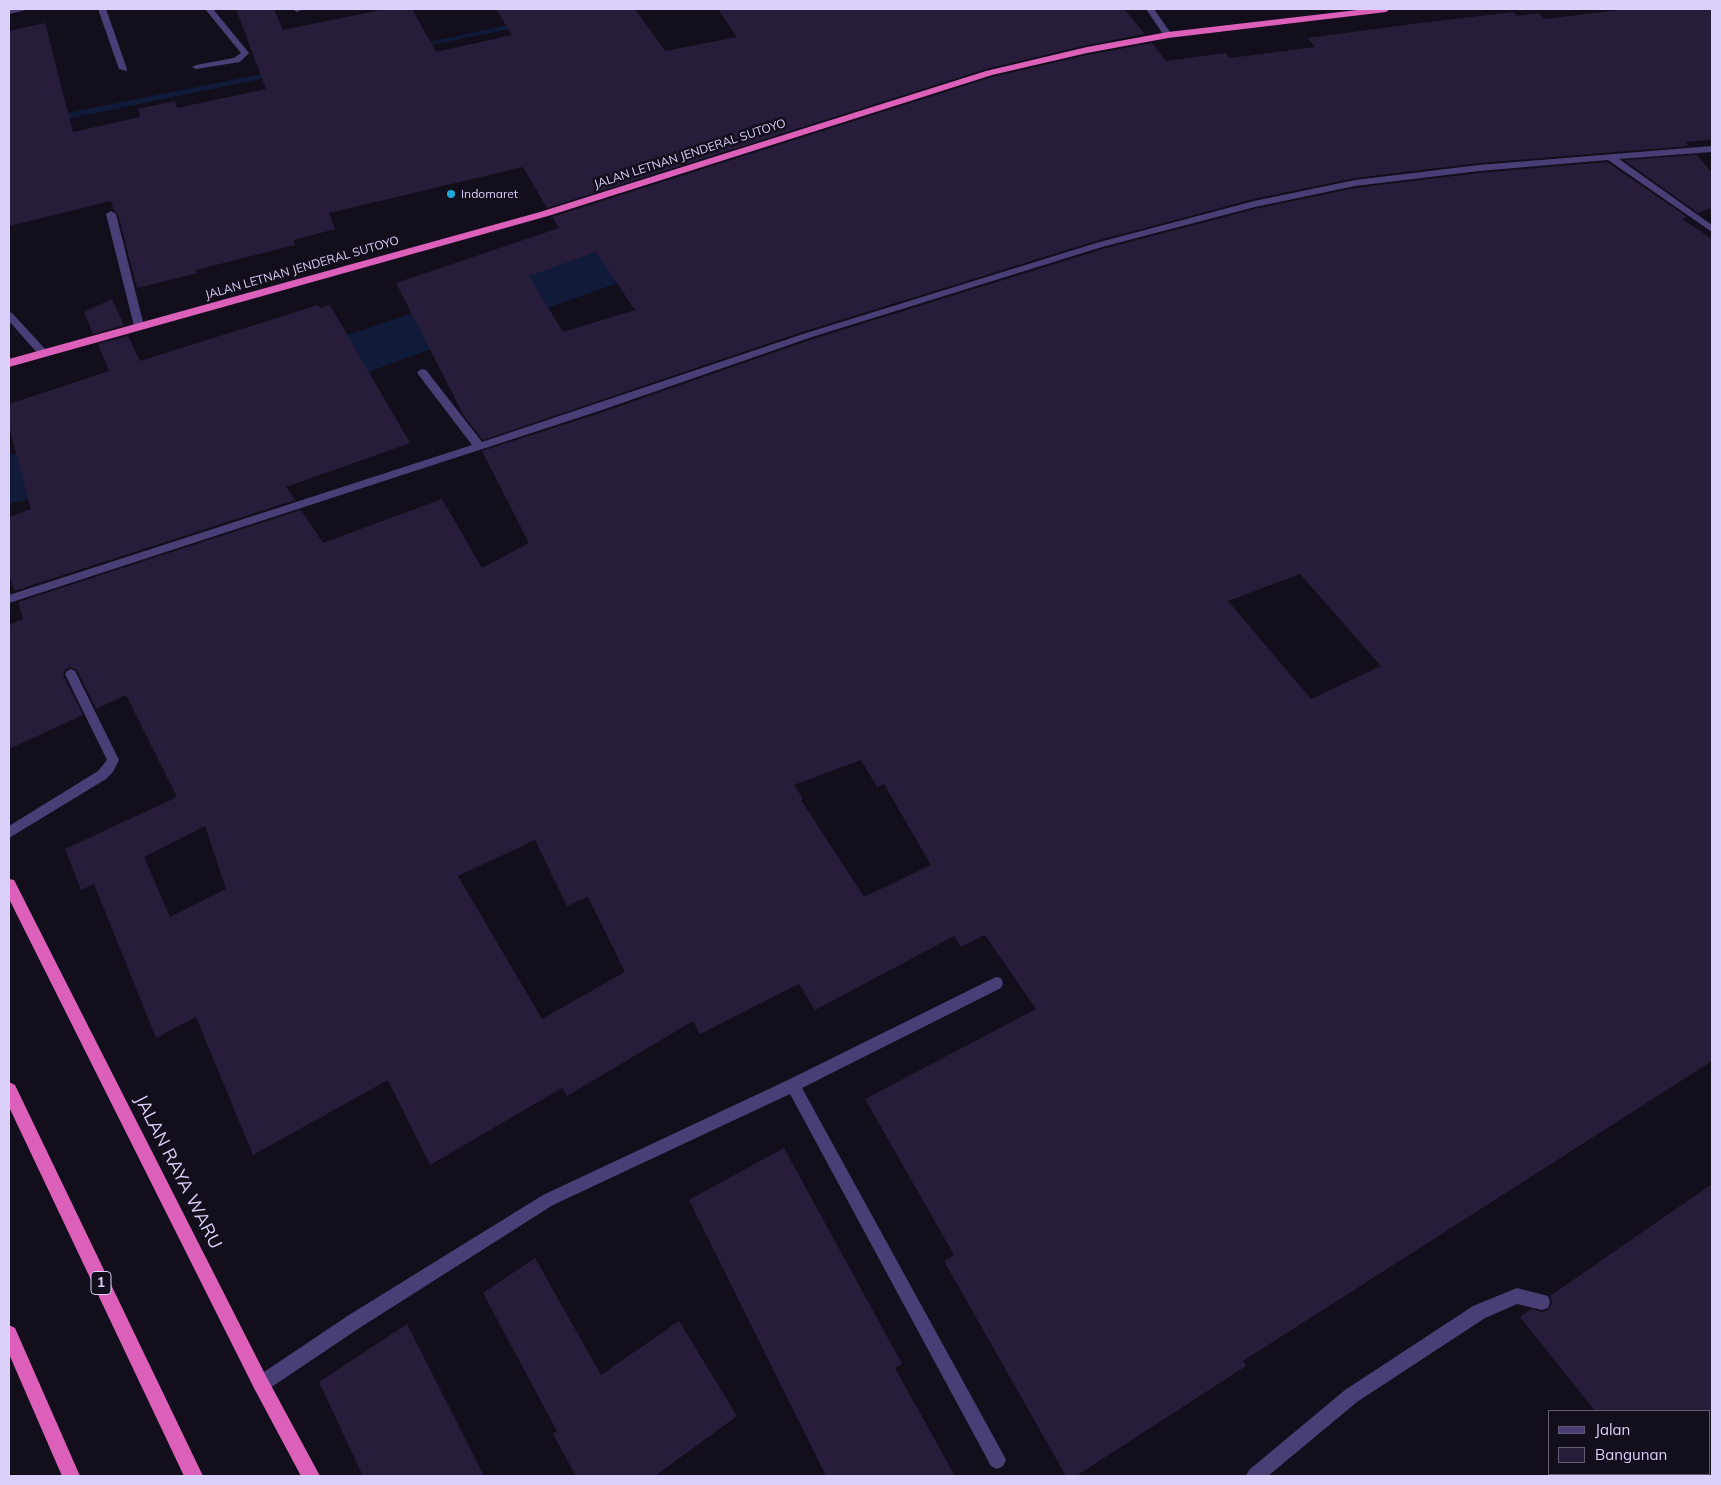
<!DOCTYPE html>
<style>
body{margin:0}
#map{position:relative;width:1721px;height:1485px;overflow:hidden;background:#130e1c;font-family:Mulish,sans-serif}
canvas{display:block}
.frame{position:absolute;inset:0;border:10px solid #dbd0f9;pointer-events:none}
.legend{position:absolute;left:1548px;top:1410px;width:162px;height:65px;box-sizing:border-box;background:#130e1c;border:1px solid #635c74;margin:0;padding:6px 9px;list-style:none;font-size:15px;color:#dbd0f9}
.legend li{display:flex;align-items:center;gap:10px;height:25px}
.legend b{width:25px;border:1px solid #635c74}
</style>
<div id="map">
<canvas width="1721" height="1485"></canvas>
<div class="frame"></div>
<ul class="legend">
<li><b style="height:6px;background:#493f76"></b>Jalan</li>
<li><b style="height:14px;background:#271d3b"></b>Bangunan</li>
</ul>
</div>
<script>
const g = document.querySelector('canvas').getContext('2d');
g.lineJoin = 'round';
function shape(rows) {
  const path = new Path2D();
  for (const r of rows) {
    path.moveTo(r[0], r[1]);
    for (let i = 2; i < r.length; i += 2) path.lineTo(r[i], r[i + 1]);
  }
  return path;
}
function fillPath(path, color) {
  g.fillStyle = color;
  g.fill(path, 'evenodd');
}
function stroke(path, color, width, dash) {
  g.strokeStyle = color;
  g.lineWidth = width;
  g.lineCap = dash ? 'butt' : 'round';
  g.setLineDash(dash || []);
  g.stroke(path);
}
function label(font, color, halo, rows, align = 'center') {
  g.font = font + ' Mulish,sans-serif';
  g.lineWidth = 5;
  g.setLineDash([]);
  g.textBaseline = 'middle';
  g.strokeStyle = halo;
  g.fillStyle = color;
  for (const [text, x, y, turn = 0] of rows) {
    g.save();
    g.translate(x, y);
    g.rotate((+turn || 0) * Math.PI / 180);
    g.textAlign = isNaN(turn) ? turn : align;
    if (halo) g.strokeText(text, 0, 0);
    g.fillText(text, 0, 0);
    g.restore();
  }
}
fillPath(shape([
 [522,22,526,24,525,26,415,48,411,46,522,22],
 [277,71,280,71,280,75,52,122,48,119,52,116,277,71]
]), '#101a39');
fillPath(shape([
 [708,215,728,220,737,232,728,244,406,358,280,405,258,411,236,405,226,390,236,375,362,330,688,220,708,215],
 [124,417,147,423,157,439,147,455,33,498,9,504,9,456,124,417]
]), '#101a39');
fillPath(shape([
 [236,9,274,9,283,30,385,9,412,9,436,52,512,35,496,9,635,9,665,51,737,37,718,9,1124,9,1145,34,1087,45,986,69,547,208,523,167,329,213,335,229,294,240,295,245,196,270,197,273,137,288,118,214,114,211,111,201,9,226,9,31,45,23,73,132,140,117,138,109,175,101,177,108,266,89],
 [1628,9,1712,9,1712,140,1685,142,1689,146,1479,163,1355,178,1254,199,1096,241,805,331,483,440,464,416,396,283,559,228,552,217,992,77,1087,55,1152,43,1166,61,1225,53,1230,58,1315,47,1308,38,1420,23,1514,12,1517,16,1539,13,1544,19],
 [596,252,635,310,563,332,529,276],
 [1697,155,1712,173,1712,208,1698,213,1624,160],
 [1607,162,1687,217,1682,219,1712,239,1712,1061,1243,1361,1246,1366,1076,1476,1066,1476,944,1261,954,1255,865,1099,1036,1009,985,935,961,947,954,936,815,1010,799,984,700,1034,693,1021,567,1096,562,1088,430,1165,388,1080,253,1155,196,1017,156,1038,94,884,81,890,65,849,177,797,126,695,96,709,77,670,70,667,65,670,63,675,83,715,9,749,9,625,23,619,18,602,301,510,323,543,442,499,482,568,529,543,482,451,600,413,813,339,1103,249,1255,209,1355,188,1479,173],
 [1300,574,1381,666,1311,699,1228,601],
 [861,760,877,787,884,784,931,865,864,897,801,800,803,799,794,785],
 [205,826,226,889,170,917,144,857],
 [535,840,567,906,588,897,625,972,542,1019,458,876],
 [112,299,124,325,93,334,84,312],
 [318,305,320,308,330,305,410,443,286,487,295,500,14,591,9,573,9,517,31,509,9,427,9,404,109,371,98,344,128,336,140,361],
 [784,1148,902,1364,895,1368,955,1476,826,1476,689,1200],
 [1712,1184,1712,1411,1595,1411,1520,1317,1531,1309,1542,1312,1549,1310,1552,1303,1550,1296],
 [535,1258,601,1375,679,1321,737,1416,655,1476,576,1476,553,1434,557,1431,483,1293],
 [407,1324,484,1476,363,1476,319,1382]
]), '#271d3b');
fillPath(shape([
 [14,9,30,9,9,14,9,10,14,9],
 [98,9,106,9,127,69,126,71,119,69,98,9],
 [205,9,213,9,249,53,240,62,196,69,192,67,196,65,234,58,241,53,205,9],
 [292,9,300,9,301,10,297,12,292,9],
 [1146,9,1154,9,1172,35,1171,37,1165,37,1146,9],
 [9,312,12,313,47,351,47,355,39,355,9,321,9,312],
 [71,669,75,671,119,760,113,772,106,779,9,838,9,826,98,771,107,760,65,674,67,671,71,669],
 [996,977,1001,978,1003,983,1001,988,802,1088,1003,1454,1006,1460,1003,1466,997,1469,991,1466,790,1094,553,1205,361,1327,267,1390,261,1392,255,1390,253,1384,255,1378,349,1315,543,1195,788,1080,996,977],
 [1517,1288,1548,1296,1550,1302,1548,1308,1542,1310,1517,1304,1485,1318,1357,1402,1268,1476,1246,1476,1249,1470,1345,1390,1473,1306,1517,1288],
 [1691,1474,1710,1474,1711,1476,1692,1476,1691,1474]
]), '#493f76');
fillPath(shape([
 [1712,146,1712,152,1619,159,1712,225,1712,232,1608,160,1479,171,1355,186,1255,207,1102,247,812,337,599,411,9,603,9,595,472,445,418,374,417,372,422,369,426,370,482,442,806,333,1096,243,1254,201,1355,180,1479,165,1712,146],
 [111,211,116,214,144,326,139,329,134,326,106,214,111,211]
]), '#493f76');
fillPath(shape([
 [1366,9,1390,9,1386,12,1168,38,1087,53,992,75,548,216,9,367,9,359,540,212,986,71,1087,47,1168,32,1366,9],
 [9,879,14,880,267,1378,320,1476,301,1476,255,1390,9,899,9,879],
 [9,1082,15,1085,203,1476,184,1476,9,1107,9,1082],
 [9,1325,15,1328,80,1476,62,1476,9,1354,9,1325]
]), '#dc60ba');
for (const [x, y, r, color] of [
 [451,194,5,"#1ca9d9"]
]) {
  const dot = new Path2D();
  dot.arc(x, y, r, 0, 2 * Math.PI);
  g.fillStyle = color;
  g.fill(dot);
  stroke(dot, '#130e1c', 2);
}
label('12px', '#dbd0f9', '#130e1c', [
 ["JALAN LETNAN JENDERAL SUTOYO",690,154,-18],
 ["JALAN LETNAN JENDERAL SUTOYO",302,268,-16]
]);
label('12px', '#dbd0f9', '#130e1c', [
 ["Indomaret",461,194]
], 'left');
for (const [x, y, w] of [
 [101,1283,20]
]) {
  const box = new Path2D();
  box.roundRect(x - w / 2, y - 11.5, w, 23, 4);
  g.fillStyle = '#130e1c';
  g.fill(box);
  stroke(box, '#dbd0f9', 1);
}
label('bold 14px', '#dbd0f9', null, [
 ["1",101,1283]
]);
label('18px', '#dbd0f9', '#130e1c', [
 ["JALAN RAYA WARU",178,1172,63]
]);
</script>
